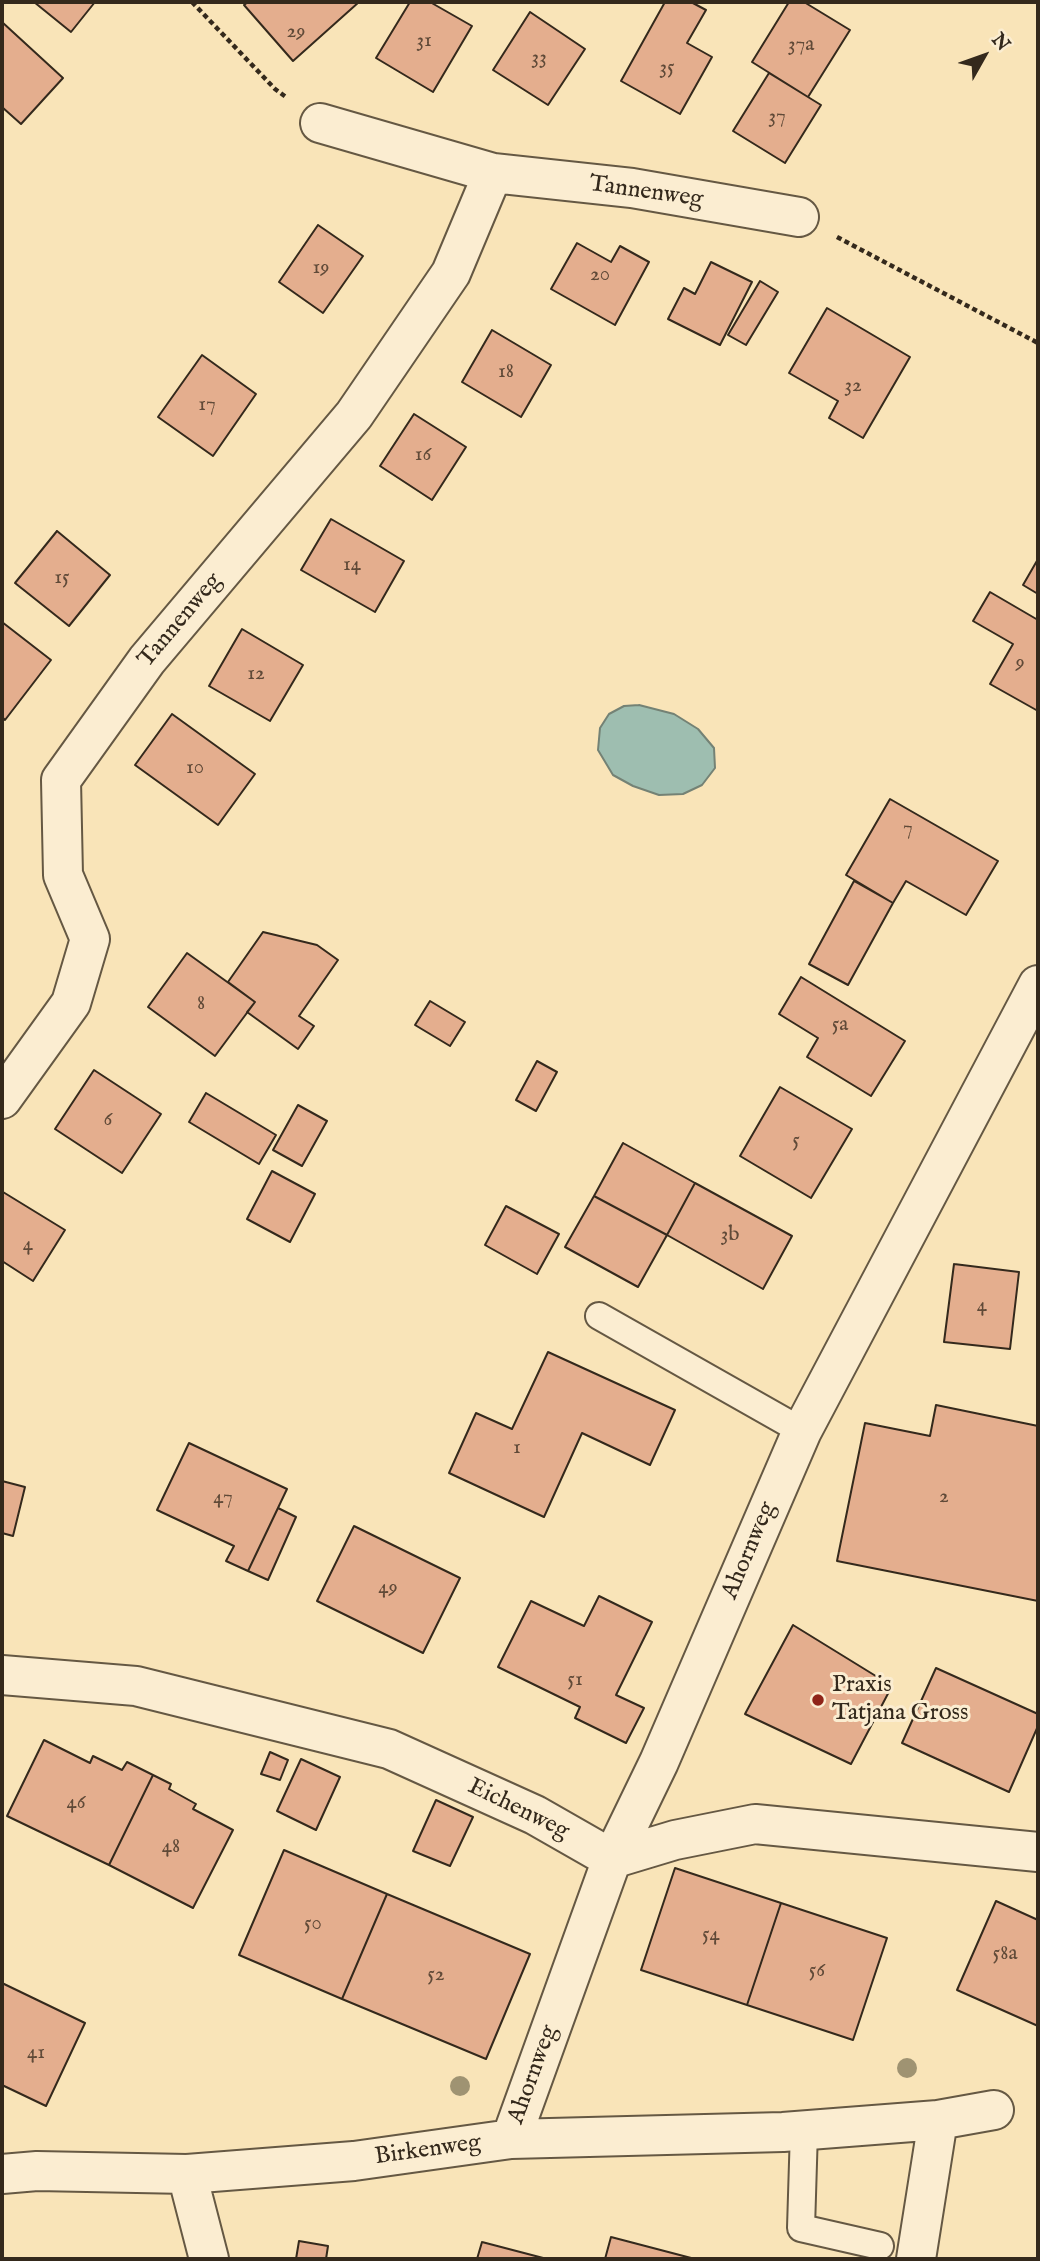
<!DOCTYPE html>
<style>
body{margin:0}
#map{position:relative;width:1040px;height:2261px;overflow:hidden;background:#f9e4b8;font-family:"IM FELL English",serif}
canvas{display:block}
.frame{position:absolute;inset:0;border:4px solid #34291c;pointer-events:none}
.north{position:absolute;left:949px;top:21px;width:70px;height:70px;-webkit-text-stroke:5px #fbedd1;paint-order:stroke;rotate:50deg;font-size:19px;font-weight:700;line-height:28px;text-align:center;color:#34291c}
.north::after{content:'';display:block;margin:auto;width:24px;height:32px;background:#34291c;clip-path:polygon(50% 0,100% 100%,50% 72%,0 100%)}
</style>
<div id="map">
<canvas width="1040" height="2261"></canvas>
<div class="frame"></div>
<div class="north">N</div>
</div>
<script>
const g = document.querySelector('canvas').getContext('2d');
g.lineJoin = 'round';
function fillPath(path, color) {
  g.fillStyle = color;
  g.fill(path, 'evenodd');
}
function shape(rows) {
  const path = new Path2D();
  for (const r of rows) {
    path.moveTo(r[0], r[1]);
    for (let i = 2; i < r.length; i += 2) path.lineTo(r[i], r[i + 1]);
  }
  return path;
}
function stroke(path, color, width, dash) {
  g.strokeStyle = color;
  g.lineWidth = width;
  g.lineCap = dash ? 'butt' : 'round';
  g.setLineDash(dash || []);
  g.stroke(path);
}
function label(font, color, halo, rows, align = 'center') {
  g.font = font + ' "IM FELL English",serif';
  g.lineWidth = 6;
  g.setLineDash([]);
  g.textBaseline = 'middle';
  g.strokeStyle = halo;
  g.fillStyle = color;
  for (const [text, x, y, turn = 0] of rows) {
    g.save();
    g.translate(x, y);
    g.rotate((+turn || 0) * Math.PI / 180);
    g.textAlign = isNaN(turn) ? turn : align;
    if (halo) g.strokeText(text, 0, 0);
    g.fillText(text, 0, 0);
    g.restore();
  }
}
const water = shape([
 [639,705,674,714,698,729,714,748,715,768,702,785,683,794,659,795,633,786,613,775,598,750,600,728,609,714,624,706,639,705]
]);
fillPath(water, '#9ebeb0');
stroke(water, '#748275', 2);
const building = shape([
 [34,2,95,2,71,32,34,2],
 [248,2,359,2,293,61,244,5,248,2],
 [410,2,430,2,472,26,433,92,376,58,410,2],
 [665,2,691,2,706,10,687,43,712,57,680,114,621,81,665,2],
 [789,2,804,2,850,30,808,97,752,62,789,2],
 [530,12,585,49,548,105,493,70,530,12],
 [2,22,63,78,21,124,2,107,2,22],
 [769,73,821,105,785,163,733,131,769,73],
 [318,225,363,256,323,313,279,282,318,225],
 [577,243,611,262,620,246,649,262,615,325,551,289,577,243],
 [711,262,752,282,720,345,668,319,684,288,695,294,711,262],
 [760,281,778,292,746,345,728,335,760,281],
 [827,308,910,357,863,438,829,418,838,401,789,373,827,308],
 [492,330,551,365,521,417,462,382,492,330],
 [202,355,256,394,213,456,158,417,202,355],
 [414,414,466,447,432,500,380,466,414,414],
 [331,519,404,561,375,612,301,570,331,519],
 [57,531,110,575,69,626,15,583,57,531],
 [1038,559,1038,594,1023,585,1038,559],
 [990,592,1038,620,1038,711,990,684,1013,644,973,621,990,592],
 [2,622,51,660,5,720,2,717,2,622],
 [242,629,303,665,270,721,209,686,242,629],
 [172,714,255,774,218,825,135,765,172,714],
 [890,799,998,861,966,915,906,881,893,903,846,875,890,799],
 [854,881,893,903,848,985,809,964,854,881],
 [263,932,317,945,338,960,299,1016,314,1026,298,1049,247,1012,255,1002,228,982,263,932],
 [187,953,255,1002,215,1056,148,1007,187,953],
 [801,977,905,1041,871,1096,807,1057,818,1038,779,1014,801,977],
 [430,1001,465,1022,450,1046,415,1025,430,1001],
 [537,1061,557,1072,536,1111,516,1100,537,1061],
 [94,1070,161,1114,122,1173,55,1129,94,1070],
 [780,1087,852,1129,811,1198,740,1156,780,1087],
 [206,1093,276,1135,259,1164,189,1122,206,1093],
 [298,1105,327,1121,302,1166,273,1150,298,1105],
 [623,1143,695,1183,667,1235,594,1196,623,1143],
 [272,1171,315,1194,290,1242,247,1219,272,1171],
 [695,1183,792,1236,763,1289,667,1235,695,1183],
 [3,1192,65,1230,33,1281,2,1261,3,1192],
 [594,1196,667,1235,638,1287,565,1247,594,1196],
 [506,1206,559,1234,537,1274,485,1245,506,1206],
 [954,1264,1019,1272,1010,1349,944,1342,954,1264],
 [548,1352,675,1410,650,1465,582,1433,544,1517,449,1473,476,1413,512,1429,548,1352],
 [936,1405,1038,1426,1038,1601,837,1561,865,1423,930,1436,936,1405],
 [189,1443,287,1489,248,1571,226,1561,234,1546,157,1510,189,1443],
 [2,1481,25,1487,13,1536,2,1533,2,1481],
 [278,1508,296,1517,268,1580,248,1571,278,1508],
 [354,1526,460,1578,423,1653,317,1601,354,1526],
 [599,1596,652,1622,616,1695,644,1708,626,1743,575,1718,580,1707,498,1667,531,1601,584,1626,599,1596],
 [793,1625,892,1686,851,1764,745,1714,793,1625],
 [936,1668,1038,1714,1038,1726,1009,1792,902,1743,936,1668],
 [44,1740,90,1763,93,1756,122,1770,127,1762,153,1775,109,1865,7,1816,44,1740],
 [270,1752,288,1760,280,1780,261,1774,270,1752],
 [301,1759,340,1777,316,1830,277,1811,301,1759],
 [153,1775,171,1784,169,1789,196,1804,193,1809,233,1830,193,1908,109,1865,153,1775],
 [436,1800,473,1817,450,1866,413,1851,436,1800],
 [284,1850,387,1894,342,1999,239,1955,284,1850],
 [675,1868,781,1903,747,2005,641,1970,675,1868],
 [387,1894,530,1954,486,2059,342,1999,387,1894],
 [996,1901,1038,1920,1038,2026,957,1990,996,1901],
 [781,1903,887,1938,853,2040,747,2005,781,1903],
 [2,1983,85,2023,46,2106,2,2085,2,1983],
 [611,2237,695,2259,605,2259,611,2237],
 [299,2241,328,2246,326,2259,296,2259,299,2241],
 [482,2242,547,2259,477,2259,482,2242]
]);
fillPath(building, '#e4ae8e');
stroke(building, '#34291c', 2);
const service = shape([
 [599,1316,802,1431],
 [804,2130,801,2228,880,2246]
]);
const minor = shape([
 [320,123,493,173,632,188,799,217],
 [2,1099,71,1003,90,939,63,875,61,780,147,660,354,415,451,273,493,173],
 [2,1675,136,1686,389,1749,535,1815,612,1859,675,1840,755,1824,1038,1852],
 [511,2139,612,1859,659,1762,802,1431,1038,985],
 [2,2174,37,2171,187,2174,354,2161,511,2139,783,2132,938,2120,994,2110],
 [187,2174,209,2259],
 [916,2259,938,2120]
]);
stroke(service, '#655843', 30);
stroke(minor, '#655843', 42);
stroke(shape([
 [192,2,275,89,286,97],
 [837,237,1038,343]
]), '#34291c', 4.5, [5, 3.5]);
stroke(service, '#fbedd1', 26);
stroke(minor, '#fbedd1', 38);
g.fillStyle = '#9f9372';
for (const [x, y] of [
 [907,2068],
 [460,2086]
]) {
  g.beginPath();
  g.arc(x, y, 10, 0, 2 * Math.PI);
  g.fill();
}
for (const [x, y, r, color] of [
 [818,1700,7,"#8f2418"]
]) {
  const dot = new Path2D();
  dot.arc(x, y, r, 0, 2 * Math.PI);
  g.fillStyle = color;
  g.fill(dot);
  stroke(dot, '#fbedd1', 2.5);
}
label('21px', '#604a38', null, [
 ["29",296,33],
 ["31",424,42],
 ["37a",801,46],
 ["33",539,59],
 ["35",667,69],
 ["37",777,118],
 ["19",321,269],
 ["20",600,276],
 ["18",506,373],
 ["32",853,387],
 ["17",207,406],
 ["16",423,456],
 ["14",352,566],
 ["15",62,579],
 ["9",1020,664],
 ["12",256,675],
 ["10",195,769],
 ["7",908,830],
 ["8",201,1005],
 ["5a",840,1026],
 ["6",108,1121],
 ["5",796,1142],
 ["3b",730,1236],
 ["4",28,1246],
 ["4",982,1307],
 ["1",517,1449],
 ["2",944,1498],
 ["47",223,1499],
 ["49",388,1589],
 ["51",575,1681],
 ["46",76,1804],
 ["48",171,1848],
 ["50",313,1925],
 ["54",711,1936],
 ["58a",1005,1955],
 ["56",817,1972],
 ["52",436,1976],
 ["41",36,2054]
]);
label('24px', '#34291c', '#fbedd1', [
 ["Tannenweg",646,193,8],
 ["Tannenweg",181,621,-50],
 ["Ahornweg",750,1551,-67],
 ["Eichenweg",518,1810,26],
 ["Ahornweg",534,2075,-70],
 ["Birkenweg",428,2151,-8]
]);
label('24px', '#34291c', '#fbedd1', [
 ["Praxis",832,1686],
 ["Tatjana Gross",832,1714]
], 'left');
</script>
